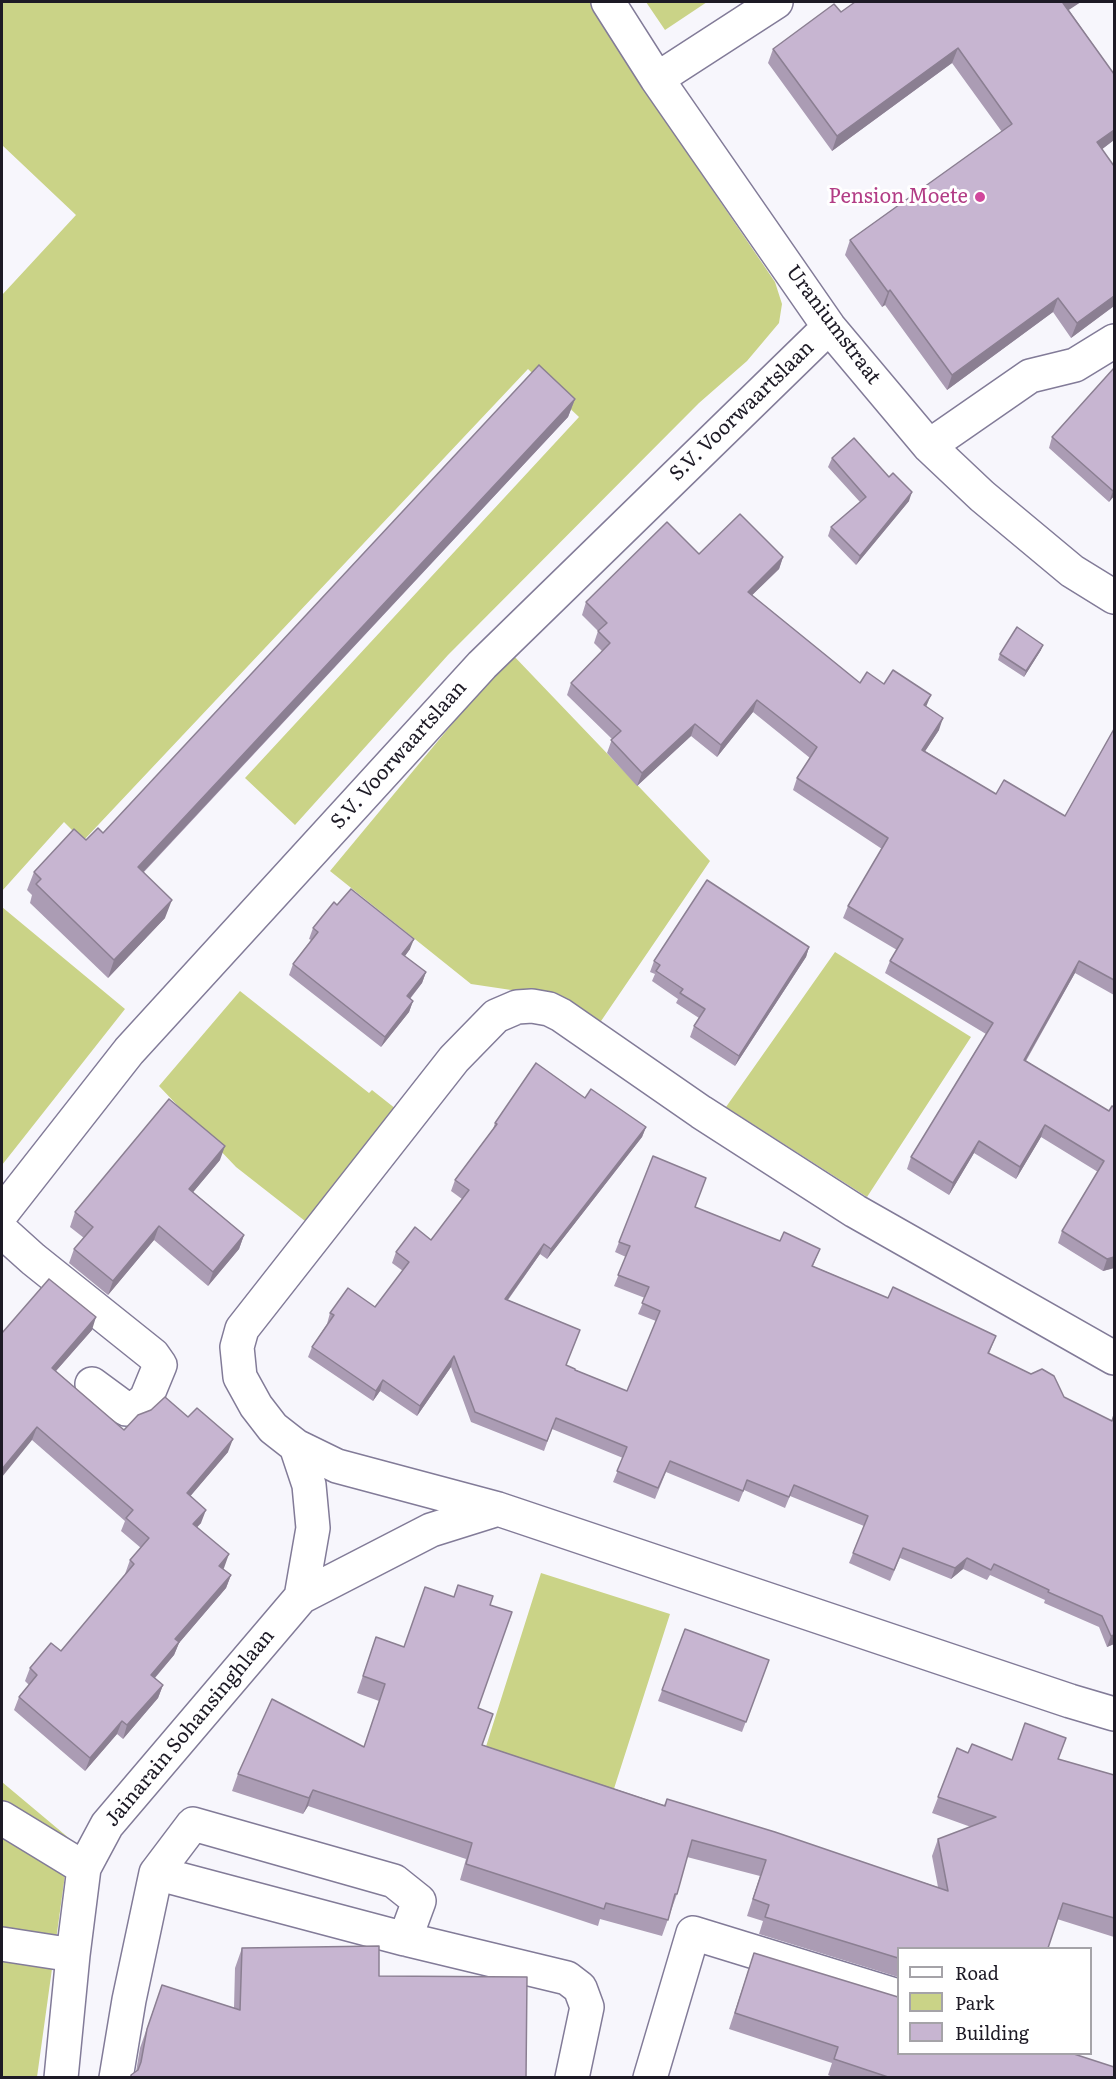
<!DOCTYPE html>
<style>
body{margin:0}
#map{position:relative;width:1116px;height:2079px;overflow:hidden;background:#f7f6fc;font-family:Literata,serif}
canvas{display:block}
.frame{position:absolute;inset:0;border:3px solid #1d1a25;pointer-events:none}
.legend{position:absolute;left:897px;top:1947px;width:195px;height:108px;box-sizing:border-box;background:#fff;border:2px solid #a5a3a8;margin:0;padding:8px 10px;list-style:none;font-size:18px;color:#1d1a25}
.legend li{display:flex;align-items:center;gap:12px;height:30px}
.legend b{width:30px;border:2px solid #a5a3a8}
</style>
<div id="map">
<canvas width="1116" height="2079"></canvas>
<div class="frame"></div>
<ul class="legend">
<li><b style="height:8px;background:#fff"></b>Road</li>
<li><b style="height:16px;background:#cad387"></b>Park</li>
<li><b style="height:16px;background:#c7b5d1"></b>Building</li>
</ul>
</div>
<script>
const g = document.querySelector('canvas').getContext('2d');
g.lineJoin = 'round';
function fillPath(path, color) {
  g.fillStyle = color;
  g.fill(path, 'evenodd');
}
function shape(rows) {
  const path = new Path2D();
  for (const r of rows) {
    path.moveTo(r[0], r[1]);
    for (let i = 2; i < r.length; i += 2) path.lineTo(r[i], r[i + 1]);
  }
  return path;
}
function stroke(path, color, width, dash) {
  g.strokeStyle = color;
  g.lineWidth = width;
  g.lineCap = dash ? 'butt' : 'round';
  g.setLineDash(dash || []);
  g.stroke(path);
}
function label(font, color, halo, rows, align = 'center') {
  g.font = font + ' Literata,serif';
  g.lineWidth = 6;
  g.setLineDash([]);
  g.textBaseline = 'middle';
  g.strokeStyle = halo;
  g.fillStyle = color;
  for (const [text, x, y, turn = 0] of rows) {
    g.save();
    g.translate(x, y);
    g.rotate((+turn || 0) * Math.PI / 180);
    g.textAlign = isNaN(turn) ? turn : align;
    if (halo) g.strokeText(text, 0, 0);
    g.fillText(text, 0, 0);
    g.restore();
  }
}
fillPath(shape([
 [2,2,590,2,656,107,775,282,782,304,779,323,747,361,699,403,448,655,295,825,245,778,579,417,528,369,83,841,64,822,2,891,2,295,76,215,2,145],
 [646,2,707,2,665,30],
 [511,653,710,861,599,1024,538,994,471,984,330,871],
 [2,907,125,1009,2,1165],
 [835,952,971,1037,867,1197,726,1107],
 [240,991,369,1093,372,1090,396,1109,305,1221,236,1167,159,1086],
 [541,1573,670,1614,611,1798,483,1756],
 [2,1782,70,1839,37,2077,2,2077]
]), '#cad387');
const minor = shape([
 [608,2,657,79,829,327,929,446,982,496,1072,571,1114,597],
 [657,79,776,2],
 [929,446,1030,376,1075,365,1114,341],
 [2,1213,129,1051,482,665,829,327],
 [2,1231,33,1259,153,1355,160,1365,146,1399,134,1409,126,1409,92,1384],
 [1114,1358,855,1211,701,1112,561,1015,549,1009,532,1006,517,1007,496,1016,454,1059,242,1329,237,1347,240,1377,256,1406,273,1428,296,1446,337,1466,498,1509,1070,1701,1114,1714],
 [296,1446,309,1485,313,1528,301,1597],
 [2,1818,84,1868],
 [156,1873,405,1939,567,1978,580,1988,587,2007,572,2078],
 [2,1944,73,1955],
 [61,2078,73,1955,84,1868,107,1825,301,1597,431,1530,498,1509],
 [116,2078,129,2000,156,1873,193,1824,394,1881,419,1901,405,1939],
 [650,2078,693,1933,898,1996]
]);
stroke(minor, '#827b98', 36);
stroke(minor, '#fff', 33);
fillPath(shape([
 [1069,10,1114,74,1114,140,1102,149,1114,306,1071,338,1053,312,947,390,885,305,882,307,845,255,850,240,1002,132,952,63,832,151,768,63,773,49,841,12],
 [1114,368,1114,496,1109,502,1049,448,1052,437],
 [575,399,568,417,144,872,165,918,108,978,30,903,32,895,27,890,34,872,86,840,103,833],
 [832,458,909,501,856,565,828,536,831,527,860,502,828,467],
 [699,554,783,557,779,569,752,595,860,683,884,684,927,707,939,730,925,751,996,794,1065,816,1114,729,1114,995,1075,973,1026,1061,1109,1111,1114,1268,1103,1271,1058,1243,1062,1231,1098,1172,1041,1137,1016,1179,974,1153,949,1195,907,1169,911,1157,986,1034,885,973,890,961,897,950,843,918,848,906,882,849,793,790,797,778,810,758,753,712,717,757,691,736,637,786,607,753,612,739,567,695,571,683,602,651,594,643,598,631,582,615,586,602],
 [1041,650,1024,677,998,660,1000,654],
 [313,928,410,949,405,956,426,972,422,983,410,999,413,1001,409,1012,381,1047,289,975,293,964,311,940,309,939],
 [809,947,806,957,735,1066,690,1037,694,1026,699,1018,676,1003,678,999,652,981,655,974,650,972,654,961],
 [585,1098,646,1127,642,1137,547,1259,540,1254,508,1300,580,1330,566,1365,575,1370,627,1391,656,1321,638,1314,645,1298,614,1286,626,1257,615,1252,619,1242,695,1207,780,1241,820,1249,813,1266,888,1298,996,1336,989,1354,1064,1397,1112,1421,1114,1415,1114,1644,1107,1647,1099,1627,1044,1603,1045,1600,990,1575,987,1580,963,1569,951,1579,900,1558,890,1581,849,1563,864,1526,790,1496,785,1508,744,1490,739,1502,666,1472,655,1499,613,1482,623,1458,552,1429,544,1451,471,1422,451,1367,417,1416,380,1391,373,1401,308,1357,312,1347,327,1324,330,1313,375,1307,403,1271,392,1263,396,1252,431,1240,462,1199,451,1191,455,1180,493,1129,495,1123],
 [220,1160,193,1192,244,1235,239,1249,208,1286,154,1240,108,1295,69,1263,74,1249,84,1238,70,1227,75,1212],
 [92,1330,56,1371,124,1430,228,1452,190,1496,201,1523,197,1527,224,1568,223,1569,231,1575,226,1588,179,1643,174,1655,155,1678,163,1685,158,1698,123,1739,117,1734,85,1771,14,1710,19,1697,29,1685,25,1681,30,1668,61,1651,126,1574,125,1574,130,1560,141,1548,121,1531,125,1521,32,1440,2,1333],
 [454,1597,490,1605,478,1708,482,1745,664,1805,667,1799,938,1887,932,1856,938,1839,971,1827,932,1813,957,1748,968,1753,1012,1760,1058,1759,1114,1775,1114,1937,1057,1919,898,1948,898,1977,759,1934,763,1921,747,1916,760,1876,687,1857,677,1894,662,1936,600,1919,598,1926,460,1880,466,1859,308,1806,303,1814,232,1791,238,1774,364,1747,379,1701,357,1693,376,1637,404,1647],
 [685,1629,769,1660,742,1732,658,1701],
 [242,1948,379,1976,136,2072,140,2048,162,1985,234,2008,235,1968],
 [754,1953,1114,2078,835,2078,828,2075,832,2063,729,2029]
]), '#ab9cb4');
fillPath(shape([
 [1065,2,1081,2,1058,17,1063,3],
 [958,48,952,63,832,151,837,136],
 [1114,130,1114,140,1092,157,1097,142],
 [890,290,885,305,882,307,888,292],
 [1114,296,1114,306,1071,338,1077,323],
 [1058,298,1053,312,947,390,952,375],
 [575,399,568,417,131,885,138,867],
 [1114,490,1114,496,1109,502,1113,491],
 [912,492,909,501,856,565,860,556],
 [783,557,779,569,743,604,748,592],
 [1043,645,1041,650,1024,677,1026,671],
 [931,695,926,707,924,705],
 [757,700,753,712,717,757,721,745],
 [943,718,939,730,918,762,922,750],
 [695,724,691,736,637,786,642,773],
 [172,900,165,918,108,978,114,960],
 [414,939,410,949,399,964,402,954],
 [809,947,806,957,735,1066,739,1056],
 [1079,961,1075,973,1019,1072,1024,1060],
 [426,972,422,983,403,1007,407,996],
 [413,1001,409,1012,381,1047,385,1037],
 [1045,1125,1041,1137,1016,1179,1020,1167],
 [646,1127,642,1137,547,1259,551,1249],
 [979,1141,974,1153,949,1195,953,1183],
 [225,1146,220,1160,184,1203,189,1189],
 [159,1226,154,1240,108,1295,113,1281],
 [244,1235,239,1249,208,1286,213,1272],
 [544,1244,540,1254,501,1309,505,1299],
 [1114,1257,1114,1268,1103,1271,1107,1259],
 [96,1317,92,1330,47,1381,52,1368],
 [454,1356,451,1367,417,1416,420,1406],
 [383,1380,380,1391,373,1401,376,1391],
 [37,1427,32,1440,2,1477,2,1469],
 [233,1439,228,1452,182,1506,187,1493],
 [206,1510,201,1523,188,1537,193,1524],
 [229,1554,224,1568,215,1579,219,1566],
 [967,1558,963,1569,951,1579,955,1568],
 [231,1575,226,1588,179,1643,174,1655,146,1688,151,1675,175,1639],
 [1114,1635,1114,1644,1107,1647,1111,1636],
 [163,1685,158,1698,123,1739,127,1725],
 [122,1721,117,1734,85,1771,90,1758],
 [313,1790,308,1806,303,1814,309,1798]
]), '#8b7f92');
const building = shape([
 [855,2,1065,2,1063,3,1114,74,1114,130,1097,142,1114,166,1114,296,1077,323,1058,298,952,375,890,290,888,292,850,240,1012,124,958,48,837,136,773,49,834,4,841,12,855,2],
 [539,365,575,399,138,867,172,900,114,960,36,884,41,879,34,872,74,829,86,840,98,828,103,833,539,365],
 [1114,368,1114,490,1113,491,1052,437,1114,368],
 [854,438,889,477,893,473,912,492,860,556,831,527,866,497,832,458,854,438],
 [740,514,783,557,748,592,860,683,867,672,884,684,893,670,931,695,924,705,943,718,922,750,996,794,1004,780,1065,816,1114,729,1114,980,1079,961,1024,1060,1109,1111,1112,1106,1114,1107,1114,1257,1107,1259,1062,1231,1104,1161,1045,1125,1020,1167,979,1141,953,1183,911,1157,993,1023,890,961,903,939,848,906,888,838,797,778,817,747,757,700,721,745,695,724,642,773,611,740,621,731,571,683,610,643,598,631,607,623,586,602,667,522,699,554,740,514],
 [1017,627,1043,645,1026,671,1000,654,1017,627],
 [707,880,809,947,739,1056,694,1026,705,1009,680,993,683,989,656,971,660,965,654,961,707,880],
 [351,889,414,939,402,954,426,972,407,996,413,1001,385,1037,293,964,318,932,313,928,334,902,337,905,351,889],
 [536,1063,585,1098,591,1089,646,1127,551,1249,544,1244,505,1299,580,1330,566,1365,575,1369,575,1370,627,1391,660,1311,642,1303,649,1287,618,1275,630,1246,619,1242,653,1156,706,1178,695,1207,780,1241,784,1232,820,1249,812,1266,888,1298,893,1287,996,1336,988,1353,1031,1374,1042,1369,1054,1376,1064,1397,1112,1421,1114,1415,1114,1635,1111,1636,1102,1616,1048,1592,1049,1590,994,1564,991,1570,967,1558,955,1568,903,1548,894,1570,853,1553,868,1516,794,1485,789,1497,747,1480,743,1491,670,1461,658,1488,617,1471,627,1447,556,1418,547,1441,475,1412,454,1356,420,1406,383,1380,376,1391,312,1347,334,1315,330,1313,348,1288,375,1307,409,1262,396,1252,415,1227,431,1240,469,1190,455,1180,497,1124,495,1123,536,1063],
 [169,1099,225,1146,189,1189,244,1235,213,1272,159,1226,113,1281,74,1249,93,1227,75,1212,169,1099],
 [49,1279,96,1317,52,1368,124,1430,138,1415,151,1410,165,1397,188,1417,197,1408,233,1439,187,1493,206,1510,193,1524,229,1554,219,1566,231,1575,175,1639,179,1642,151,1675,163,1685,127,1725,122,1721,90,1758,19,1697,37,1675,30,1668,51,1643,61,1651,134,1564,130,1560,149,1538,126,1518,133,1510,37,1427,2,1469,2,1333,49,1279],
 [458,1585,493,1596,490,1605,512,1612,478,1708,493,1714,482,1745,665,1806,667,1799,775,1832,948,1891,938,1839,996,1817,938,1797,957,1748,968,1753,972,1744,1012,1760,1025,1723,1066,1738,1058,1759,1114,1775,1114,1918,1063,1903,1048,1948,898,1948,898,1958,765,1917,769,1905,753,1899,766,1860,692,1840,677,1894,675,1894,668,1920,606,1903,604,1909,466,1864,472,1843,313,1790,309,1798,238,1774,272,1699,364,1747,385,1684,363,1676,376,1637,404,1647,425,1587,454,1597,458,1585],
 [685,1629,769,1660,746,1722,662,1690,685,1629],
 [379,1946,379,1976,527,1977,526,2078,131,2078,131,2075,138,2070,141,2062,147,2029,162,1985,240,2010,242,1948,379,1946],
 [754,1953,898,1997,898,2054,1074,2054,1114,2067,1114,2078,891,2078,834,2059,838,2047,735,2013,754,1953]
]);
fillPath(building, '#c7b5d1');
stroke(building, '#8b7f92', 1.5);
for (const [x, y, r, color] of [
 [980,197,6,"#d1479c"]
]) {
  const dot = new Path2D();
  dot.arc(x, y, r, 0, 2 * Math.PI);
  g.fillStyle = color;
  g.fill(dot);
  stroke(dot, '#fff', 2);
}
label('20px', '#b23c85', '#fff', [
 ["Pension Moete",968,197]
], 'right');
label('20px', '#1d1a25', '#fff', [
 ["Uraniumstraat",833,325,53],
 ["S.V. Voorwaartslaan",742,411,-44],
 ["S.V. Voorwaartslaan",399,755,-48],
 ["Jainarain Sohansinghlaan",190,1728,-50]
]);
</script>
